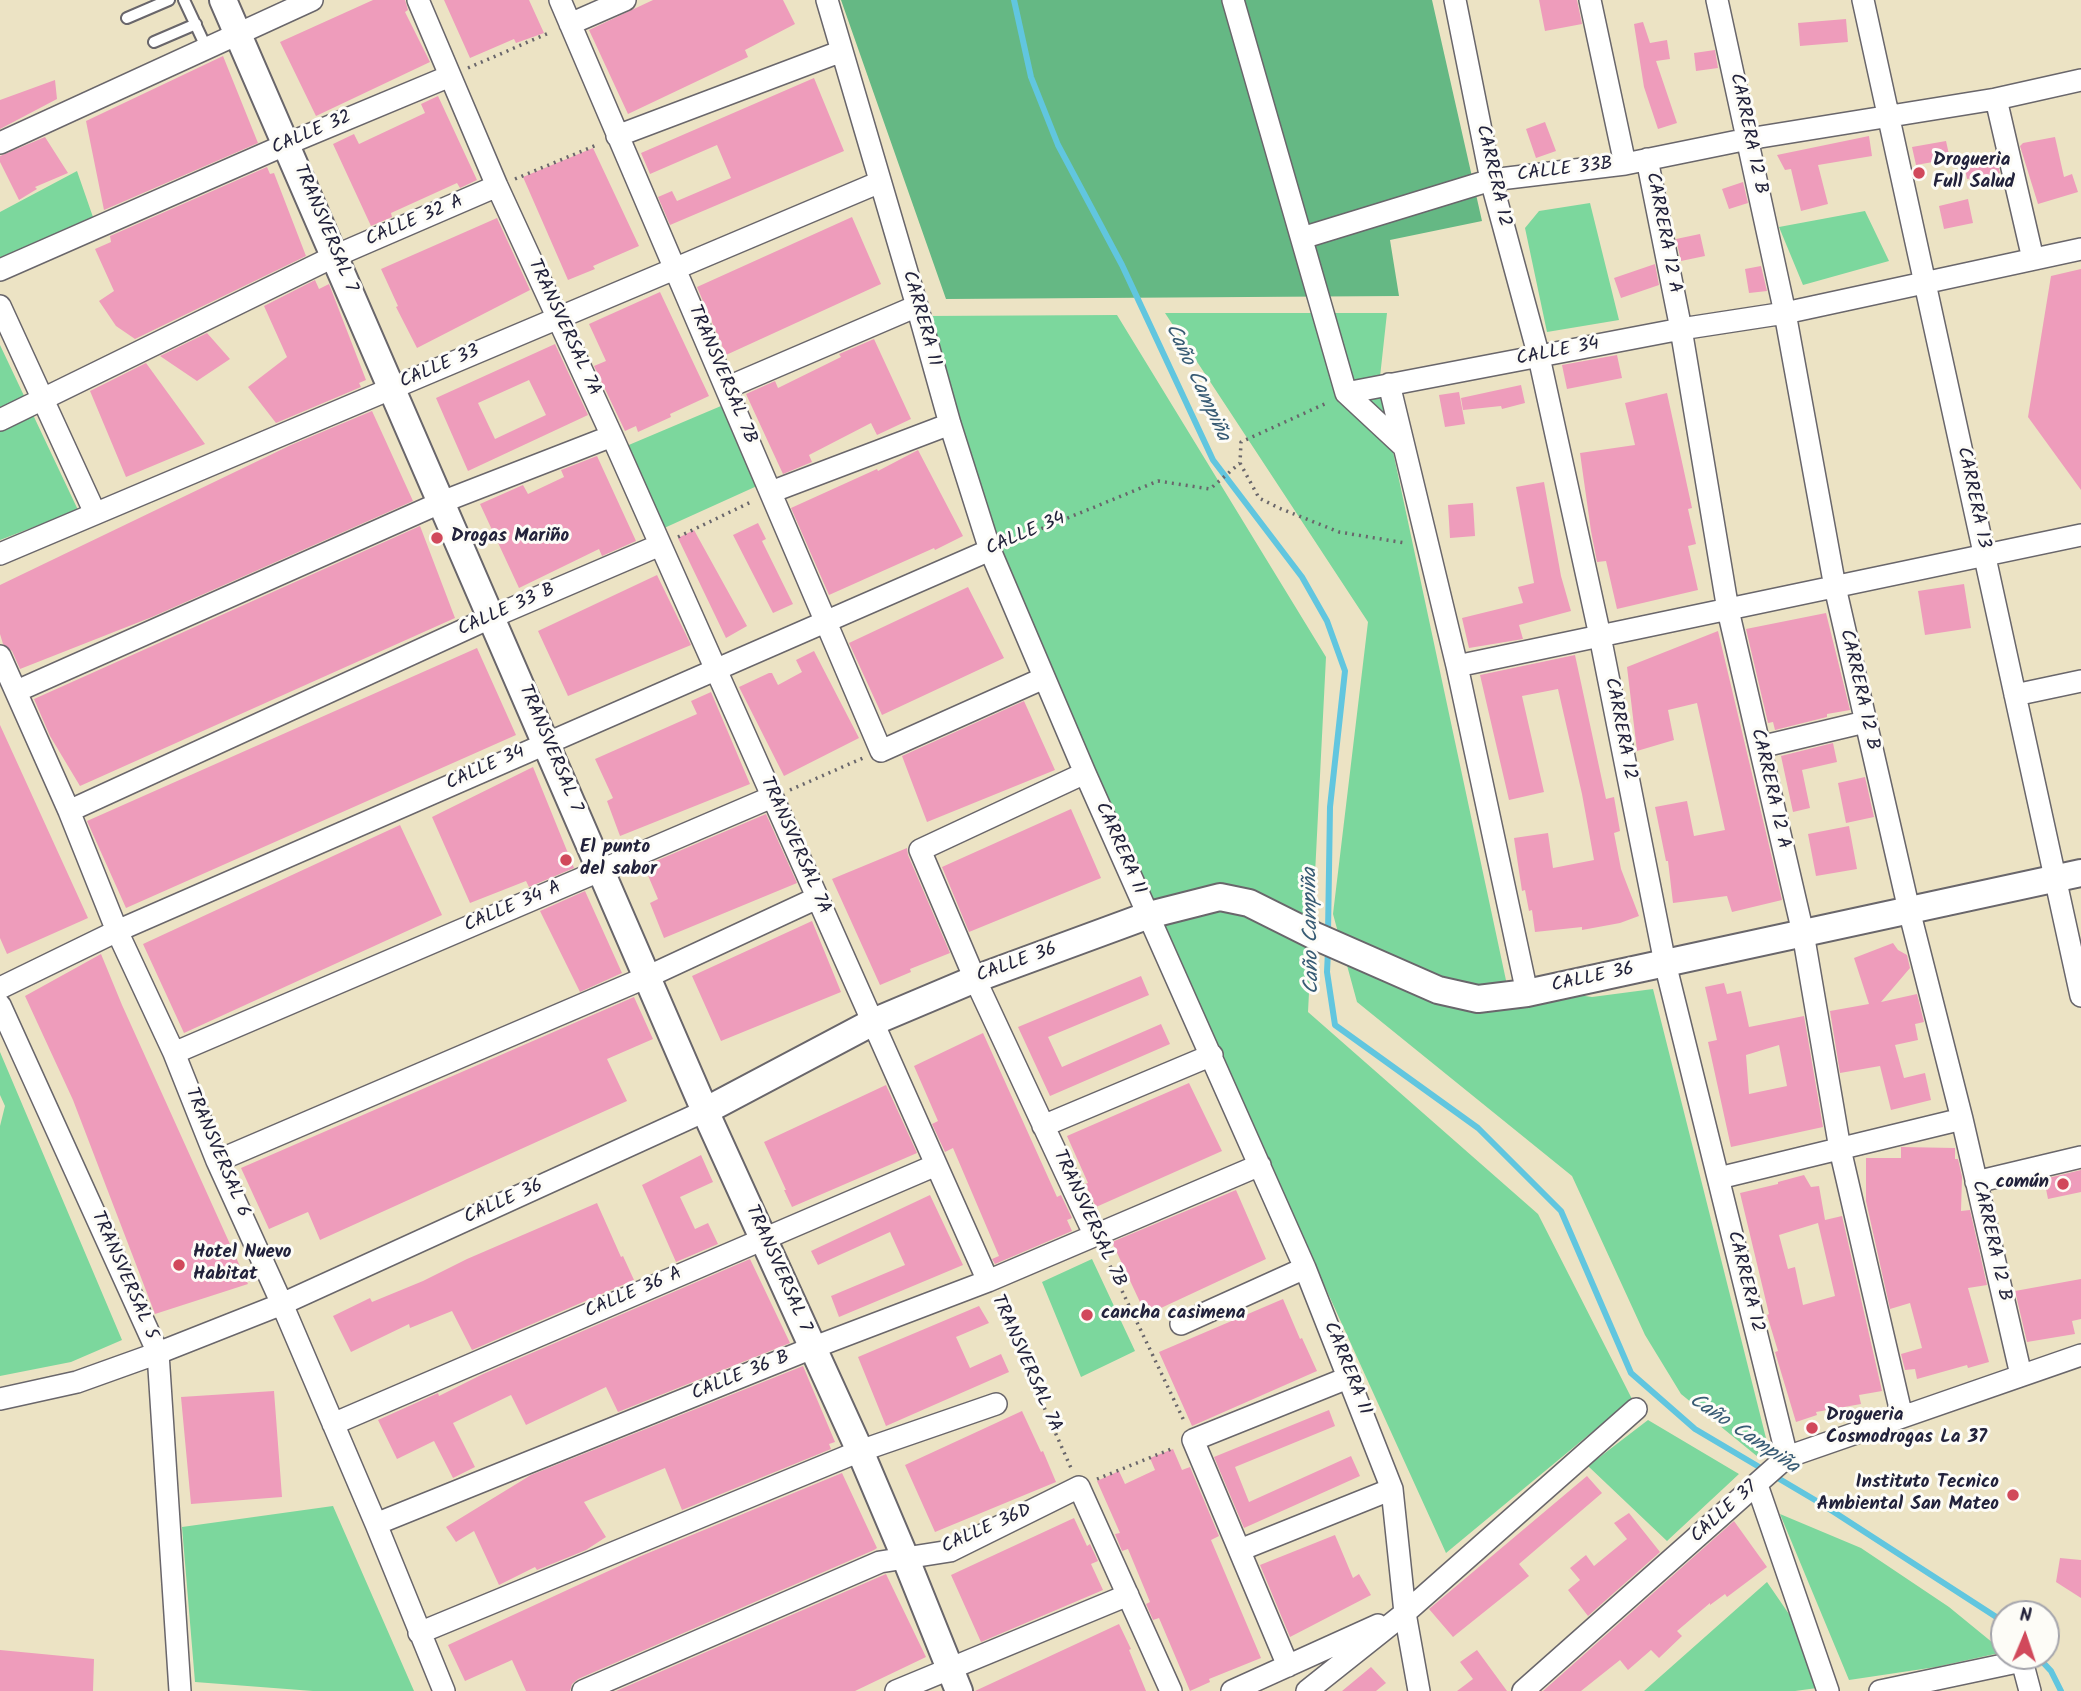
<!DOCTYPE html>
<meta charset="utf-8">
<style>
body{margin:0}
#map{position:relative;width:2081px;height:1691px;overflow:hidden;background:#ece3c4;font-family:Kalam,sans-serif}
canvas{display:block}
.north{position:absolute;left:1990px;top:1600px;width:70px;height:70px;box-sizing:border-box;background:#fdfcf7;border:2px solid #a5a5ac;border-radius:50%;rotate:2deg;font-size:19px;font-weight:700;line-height:28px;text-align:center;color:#22223b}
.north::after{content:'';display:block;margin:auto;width:24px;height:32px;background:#d1495b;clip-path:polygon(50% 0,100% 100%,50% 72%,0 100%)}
</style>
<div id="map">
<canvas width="2081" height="1691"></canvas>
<div class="north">N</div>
</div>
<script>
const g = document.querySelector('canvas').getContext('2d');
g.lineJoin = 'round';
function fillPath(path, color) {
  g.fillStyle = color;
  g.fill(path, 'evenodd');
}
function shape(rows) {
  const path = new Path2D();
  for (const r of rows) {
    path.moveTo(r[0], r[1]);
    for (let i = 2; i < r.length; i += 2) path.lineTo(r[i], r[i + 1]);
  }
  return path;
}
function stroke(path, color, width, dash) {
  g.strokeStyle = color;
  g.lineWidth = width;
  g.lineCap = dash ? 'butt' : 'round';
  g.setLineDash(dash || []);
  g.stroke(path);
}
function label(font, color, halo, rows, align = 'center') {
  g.font = font + ' Kalam,sans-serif';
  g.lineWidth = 6;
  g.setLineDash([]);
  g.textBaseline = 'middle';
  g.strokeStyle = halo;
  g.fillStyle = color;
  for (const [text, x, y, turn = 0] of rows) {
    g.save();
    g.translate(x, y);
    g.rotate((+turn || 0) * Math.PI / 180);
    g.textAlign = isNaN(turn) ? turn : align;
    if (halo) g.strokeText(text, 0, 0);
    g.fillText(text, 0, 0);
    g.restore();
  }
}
fillPath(shape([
 [77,171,94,220,0,258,0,212],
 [1590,203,1619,320,1547,332,1525,228,1539,211],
 [1865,211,1889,261,1803,285,1779,227],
 [1165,313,1387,313,1379,386,1507,985,1592,997,1653,989,1769,1450,1758,1457,1681,1394,1645,1335,1572,1176,1357,1002,1333,914,1368,622],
 [1117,315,1326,657,1308,1012,1538,1214,1632,1399,1446,1553,997,565,925,316],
 [0,345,78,510,0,540],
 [721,406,757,486,662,529,624,447],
 [0,1052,122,1340,71,1362,0,1376,0,1126,5,1106,0,1095],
 [1092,1259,1135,1351,1081,1377,1042,1282],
 [1648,1420,1739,1474,1667,1541,1588,1466],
 [333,1506,414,1691,313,1691,195,1682,182,1527],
 [1780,1514,1861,1548,1949,1607,2004,1652,1936,1667,1849,1680],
 [1767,1582,1791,1617,1817,1688,1795,1691,1644,1691]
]), '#7cd79d');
fillPath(shape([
 [841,0,1432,0,1482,221,1390,240,1399,296,946,299]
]), '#65b884');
stroke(shape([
 [1014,0,1031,77,1058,145,1122,265,1213,460,1302,577,1327,621,1345,671,1330,807,1328,933],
 [1328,951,1327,972,1335,1025,1478,1128,1561,1211,1631,1373,1695,1429,1820,1503,2004,1622],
 [2037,1656,2051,1671,2061,1691]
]), '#61c6df', 6);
fillPath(shape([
 [373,0,405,0,408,10,405,12,430,62,316,116,280,42],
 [444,0,529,0,544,33,516,43,514,39,470,58],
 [653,0,783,0,795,24,745,50,748,57,628,114,589,30],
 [1539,0,1577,0,1582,24,1545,31],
 [1846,19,1848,42,1800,46,1798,23],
 [1643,22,1650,43,1667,40,1670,59,1656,61,1677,123,1658,129,1644,87,1634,24],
 [1715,50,1718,68,1696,71,1694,53],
 [223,56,258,143,104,210,86,121],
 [814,78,844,151,670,225,658,197,672,191,677,201,731,178,717,145,650,174,641,153],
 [55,80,57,99,0,129,0,100],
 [438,96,477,180,460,188,457,183,391,213,392,217,371,226,333,144,354,134,359,144,425,113,421,104],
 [1545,122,1556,151,1536,158,1526,129],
 [1869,136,1872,156,1818,165,1828,204,1801,211,1791,169,1785,170,1777,155],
 [45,137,68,173,35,187,37,189,19,200,0,162,0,156],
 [2055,137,2064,177,2072,174,2078,192,2038,204,2020,146,2023,143],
 [1946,141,1950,159,1916,165,1912,147],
 [593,148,639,246,593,266,595,269,568,280,523,177],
 [1995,152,2000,173,1967,179,1963,158],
 [267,167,270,174,274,173,306,256,135,339,116,326,99,301,114,291,95,249,111,242,110,236],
 [1743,182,1748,203,1729,209,1722,189],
 [1968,199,1973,223,1944,229,1939,206],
 [852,217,881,284,726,355,697,287],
 [497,218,530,290,417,348,396,307,398,306,381,269],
 [1700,234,1705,256,1681,261,1676,239],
 [1655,264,1659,285,1621,298,1614,278],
 [1761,266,1767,291,1749,293,1745,269],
 [2081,269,2081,490,2028,417,2051,276],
 [315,280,319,289,329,284,366,380,359,383,361,387,276,423,248,387,287,357,264,306],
 [660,292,709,396,670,414,671,417,638,432,636,426,625,431,594,366,606,361,589,324],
 [207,333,230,359,197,381,160,356],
 [874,339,911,419,877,435,871,423,809,455,812,462,783,474,746,394,775,381,778,388,841,357,839,354],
 [555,344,588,415,468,471,436,398],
 [529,380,546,415,495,439,478,403],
 [1617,355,1622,378,1567,389,1562,365],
 [146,363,205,444,126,477,90,391],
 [1521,385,1525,403,1502,409,1501,406,1463,410,1461,398],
 [1459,392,1465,424,1445,427,1439,395],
 [1667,393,1692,508,1688,509,1696,544,1688,546,1698,590,1617,609,1606,561,1597,562,1591,531,1580,453,1635,445,1625,403],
 [372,411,413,501,152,617,20,669,12,651,3,644,0,634,0,585,291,445],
 [918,450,963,536,935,550,934,548,829,595,791,508,877,469,878,471],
 [597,456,636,541,602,556,599,549,519,588,480,504,523,485,528,494,564,477,561,470],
 [1544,482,1561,576,1571,611,1519,625,1523,639,1469,648,1462,618,1523,603,1518,587,1534,583,1516,487],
 [1473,503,1475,536,1450,538,1448,505],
 [758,523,766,539,762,541,793,604,773,613,733,535],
 [420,526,455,618,80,786,50,736,34,699],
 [694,530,747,626,726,638,678,538],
 [657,575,691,645,568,696,538,631],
 [1964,584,1971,628,1925,635,1918,591],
 [968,587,1004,658,882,715,849,643],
 [1826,613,1850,710,1827,714,1827,717,1775,730,1773,722,1768,723,1746,629],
 [1718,631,1782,900,1732,912,1727,896,1673,903,1668,861,1666,861,1655,807,1687,801,1694,836,1725,830,1697,703,1668,710,1674,740,1637,751,1627,667],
 [477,648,516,735,126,908,87,821],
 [814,651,859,738,784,776,739,687,769,673,772,673,778,685,802,672,796,660],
 [1575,655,1606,799,1614,797,1620,831,1614,833,1621,869,1639,916,1620,923,1582,930,1582,927,1535,932,1532,910,1529,911,1525,890,1522,891,1514,838,1548,833,1553,868,1594,860,1582,794,1558,689,1522,696,1544,792,1509,800,1480,675],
 [711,692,750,784,620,836,607,801,613,798,595,759,697,714,691,701],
 [1024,701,1055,770,927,822,902,756],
 [0,725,88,918,7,954,0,938],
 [1833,743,1837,762,1802,770,1810,808,1793,812,1781,756],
 [533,767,574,868,529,887,526,881,470,903,432,817],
 [1865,777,1874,817,1846,823,1838,783],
 [1071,809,1101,878,969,932,942,867],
 [766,814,797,883,664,938,650,903,658,899,644,866],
 [400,825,442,915,184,1033,143,944],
 [1849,826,1857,869,1816,876,1808,834],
 [907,848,908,855,950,953,910,969,911,972,880,985,832,879],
 [585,891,622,973,580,992,540,911],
 [812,921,841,992,721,1041,692,976],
 [1893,943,1898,950,1907,955,1910,968,1881,1002,1917,994,1924,1022,1915,1024,1918,1040,1895,1045,1904,1078,1925,1073,1931,1100,1891,1110,1880,1066,1840,1073,1830,1011,1869,1004,1854,958],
 [101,954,122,1005,248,1284,155,1314,73,1100,25,996],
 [1141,976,1149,995,1048,1037,1062,1067,1161,1024,1170,1044,1050,1096,1018,1027],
 [1724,983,1727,994,1741,991,1749,1027,1804,1016,1823,1127,1731,1147,1708,1042,1717,1040,1705,987],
 [1779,1045,1787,1086,1749,1094,1746,1055],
 [634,997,653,1039,607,1059,627,1101,320,1240,308,1212,269,1229,241,1168],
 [983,1033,1057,1197,1061,1195,1072,1218,1067,1220,1072,1231,995,1264,992,1259,999,1256,953,1148,945,1152,932,1124,938,1121,914,1066],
 [1189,1083,1222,1151,1096,1207,1085,1184,1088,1183,1067,1136],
 [886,1085,917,1153,792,1207,784,1190,786,1190,764,1142],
 [1901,1147,1955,1148,1955,1159,1958,1159,1962,1177,1961,1211,1970,1210,1987,1285,1968,1288,1989,1362,1968,1368,1967,1365,1917,1379,1915,1369,1905,1370,1901,1354,1922,1348,1910,1303,1890,1309,1866,1201,1866,1158,1901,1158],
 [701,1155,713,1182,680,1197,695,1229,708,1223,718,1244,676,1262,642,1185],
 [2081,1170,2081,1192,2048,1199,2044,1179],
 [1804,1175,1811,1187,1819,1186,1825,1220,1842,1216,1882,1391,1859,1395,1861,1404,1816,1412,1817,1415,1796,1422,1775,1352,1778,1351,1767,1315,1769,1314,1740,1193,1778,1184,1778,1182],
 [1818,1223,1835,1296,1803,1305,1795,1267,1788,1269,1779,1235],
 [1236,1190,1266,1259,1146,1315,1112,1242],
 [930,1195,963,1265,839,1317,831,1296,905,1265,890,1232,818,1265,811,1251],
 [597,1203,621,1257,623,1256,634,1280,472,1350,452,1311,410,1328,409,1324,351,1352,333,1316,370,1298,372,1302,423,1281,467,1259],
 [750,1259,790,1343,618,1412,606,1387,526,1425,511,1395,453,1423,475,1467,453,1478,434,1441,397,1459,378,1420,438,1393,439,1396,483,1374],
 [2081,1279,2081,1319,2072,1321,2075,1334,2027,1342,2015,1291],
 [1283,1299,1300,1339,1302,1338,1317,1371,1192,1426,1159,1352],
 [979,1306,989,1323,956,1337,970,1368,1001,1354,1009,1372,886,1426,858,1357],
 [803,1366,835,1442,829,1444,831,1449,682,1510,665,1468,584,1502,606,1537,586,1550,537,1570,535,1567,499,1585,474,1531,456,1542,446,1527,531,1475],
 [274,1391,282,1497,191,1504,181,1397],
 [1329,1410,1335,1426,1235,1467,1249,1502,1351,1456,1360,1476,1244,1528,1214,1457],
 [1022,1411,1041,1452,1043,1451,1056,1482,935,1532,905,1465],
 [1173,1449,1182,1470,1190,1467,1219,1536,1211,1540,1261,1658,1209,1679,1210,1682,1190,1691,1159,1618,1153,1620,1146,1604,1150,1602,1128,1549,1122,1551,1115,1534,1120,1533,1097,1481,1119,1471,1125,1484,1155,1470,1150,1458],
 [842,1473,877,1548,874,1550,578,1679,572,1684,570,1691,526,1691,512,1660,465,1681,448,1645,641,1556],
 [1587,1476,1602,1493,1519,1564,1529,1576,1453,1637,1429,1609],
 [1629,1513,1660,1552,1588,1616,1568,1590,1580,1580,1570,1568,1586,1555,1594,1566,1627,1539,1614,1523],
 [1074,1518,1087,1546,1090,1544,1098,1561,1091,1564,1103,1590,981,1642,951,1575],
 [1734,1521,1767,1567,1727,1597,1725,1594,1710,1605,1710,1603,1677,1631,1682,1636,1659,1658,1651,1650,1628,1670,1620,1660,1581,1691,1543,1691],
 [1335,1535,1353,1578,1359,1574,1371,1595,1290,1637,1260,1565],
 [2060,1558,2081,1560,2081,1598,2056,1582],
 [886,1574,926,1657,855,1691,616,1691],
 [1119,1624,1131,1649,1129,1650,1146,1691,975,1691],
 [0,1650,94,1659,93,1691,0,1691],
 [1477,1650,1507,1691,1457,1691,1473,1679,1460,1662],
 [1371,1667,1386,1683,1376,1691,1342,1691]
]), '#ee9cbb');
const service = shape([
 [184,0,207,49],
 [127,18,169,0],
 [154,42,196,24]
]);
const minor = shape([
 [418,0,497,186,612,436,988,1281],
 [560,0,881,751,1044,678],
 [827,0,917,306,950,424,990,550,1085,773,1305,1268,1392,1489,1405,1613,1419,1691],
 [1233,0,1346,393,1404,447],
 [1455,0,1491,180,1539,357,1600,636,1665,963,1787,1457],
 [1590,0,1625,164],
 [1717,0,1785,313,1835,587,1909,910,1962,1119,2021,1375],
 [1863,0,2081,996],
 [570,24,625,0],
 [1996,99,2033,259],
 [617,136,842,51],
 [0,143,312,0],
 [1647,159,1681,329,1728,610,1803,933,1840,1149,1902,1417],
 [1302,238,1491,180,1625,164,1748,139,1996,99,2081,80],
 [0,270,287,144,450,76],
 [0,306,95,513],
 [1389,384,1457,666,1527,993],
 [726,388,917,306],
 [1346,393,1681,329,1785,313,2081,249],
 [0,420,335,256,497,186],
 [771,492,950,424],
 [0,554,880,182],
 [0,656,69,811,117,931,174,1053,217,1161,282,1304,376,1524,444,1691],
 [1457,666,2081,535],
 [17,691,442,502,612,436],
 [2015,695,2081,681],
 [1760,747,1865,722],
 [1085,773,920,850,975,979,1095,1236],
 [69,811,492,617,660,545],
 [0,988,117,931,990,550],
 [0,1005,158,1353,180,1691],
 [174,1053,772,797],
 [1043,1126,1212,1055],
 [217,1161,647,977,817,898],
 [1719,1178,1962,1119],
 [1976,1182,2081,1157],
 [1181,1324,1305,1268],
 [0,1399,77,1382,158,1353,282,1304,705,1111],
 [333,1424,936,1165],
 [1757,1485,1828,1691],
 [376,1524,812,1348,988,1281,1260,1165],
 [1240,1550,1392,1489],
 [419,1633,860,1451,996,1404],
 [1288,1666,1193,1440,1350,1377],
 [583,1691,880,1562,950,1551,1079,1487,1171,1691],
 [896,1691,1128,1595],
 [1232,1691,1378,1625],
 [1307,1691,1405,1613,1636,1409],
 [1523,1691,1787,1457,2081,1355],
 [1880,1691,2022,1661,2030,1691]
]);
const tertiary = shape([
 [223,0,705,1111,860,1451,905,1557,959,1691],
 [705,1111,873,1022,975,979,1149,915,1220,897,1249,903,1315,936,1438,990,1478,999,1527,993,2081,873]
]);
stroke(service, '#69666b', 14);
stroke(minor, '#69666b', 24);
stroke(tertiary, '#69666b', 30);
stroke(shape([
 [468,68,551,32],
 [515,179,599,144],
 [1240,463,1259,498,1279,508,1339,532,1405,543],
 [678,537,753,501],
 [1009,542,1158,481,1210,489,1240,463,1241,442,1329,402],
 [790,790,863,758],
 [1104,1253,1185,1423],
 [996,1299,1071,1468],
 [1097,1479,1174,1448]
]), '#69666b', 3.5, [2, 5]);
stroke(service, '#fff', 10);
stroke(minor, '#fff', 21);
stroke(tertiary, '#fff', 26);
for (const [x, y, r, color] of [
 [1919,173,7,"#d1495b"],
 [437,538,7,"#d1495b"],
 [566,860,7,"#d1495b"],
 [2063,1184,7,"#d1495b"],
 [179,1265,7,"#d1495b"],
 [1087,1315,7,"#d1495b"],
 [1812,1428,7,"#d1495b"],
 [2013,1495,7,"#d1495b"]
]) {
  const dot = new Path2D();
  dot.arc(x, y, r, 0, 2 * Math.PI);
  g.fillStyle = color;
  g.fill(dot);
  stroke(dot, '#fdfcf7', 2.5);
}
label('19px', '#22223b', '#fdfcf7', [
 ["CALLE 32",312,134,-23],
 ["CARRERA 12 B",1747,134,78],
 ["CALLE 33B",1565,171,-7],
 ["CARRERA 12",1492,176,77],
 ["CALLE 32 A",415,222,-23],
 ["TRANSVERSAL 7",324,229,67],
 ["CARRERA 12 A",1662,233,79],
 ["CARRERA 11",920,319,74],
 ["TRANSVERSAL 7A",563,328,65],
 ["CALLE 34",1558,353,-11],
 ["CALLE 33",440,368,-23],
 ["TRANSVERSAL 7B",721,375,67],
 ["CARRERA 13",1972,498,78],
 ["CALLE 34",1026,535,-23],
 ["CALLE 33 B",507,611,-24],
 ["CARRERA 12 B",1858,690,77],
 ["CARRERA 12",1619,729,79],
 ["TRANSVERSAL 7",549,749,67],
 ["CALLE 34",486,769,-24],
 ["CARRERA 12 A",1769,789,77],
 ["TRANSVERSAL 7A",794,846,66],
 ["CARRERA 11",1119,849,66],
 ["CALLE 34 A",513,908,-23],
 ["CALLE 36",1017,964,-20],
 ["CALLE 36",1593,979,-12],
 ["TRANSVERSAL 6",216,1153,67],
 ["CALLE 36",504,1203,-24],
 ["TRANSVERSAL 7B",1088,1219,65],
 ["CARRERA 12 B",1990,1241,77],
 ["TRANSVERSAL 7",777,1269,66],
 ["TRANSVERSAL 5",123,1276,66],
 ["CARRERA 12",1744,1282,76],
 ["CALLE 36 A",634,1294,-23],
 ["TRANSVERSAL 7A",1025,1364,66],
 ["CARRERA 11",1346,1369,68],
 ["CALLE 36 B",741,1377,-22],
 ["CALLE 37",1725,1513,-42],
 ["CALLE 36D",987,1530,-24]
]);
label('bold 19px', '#22223b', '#fdfcf7', [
 ["Drogueria",1933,162],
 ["Full Salud",1933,184],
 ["Drogas Mariño",451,538],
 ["El punto",580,849],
 ["del sabor",580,871],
 ["común",2049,1184,"right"],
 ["Hotel Nuevo",193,1254],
 ["Habitat",193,1276],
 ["cancha casimena",1101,1315],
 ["Drogueria",1826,1417],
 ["Cosmodrogas La 37",1826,1439],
 ["Instituto Tecnico",1999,1484,"right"],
 ["Ambiental San Mateo",1999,1506,"right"]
], 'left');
label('italic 21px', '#385b74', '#fdfcf7', [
 ["Caño Campiña",1196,383,65],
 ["Caño Campiña",1313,931,-91],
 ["Caño Campiña",1743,1435,34]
]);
</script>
